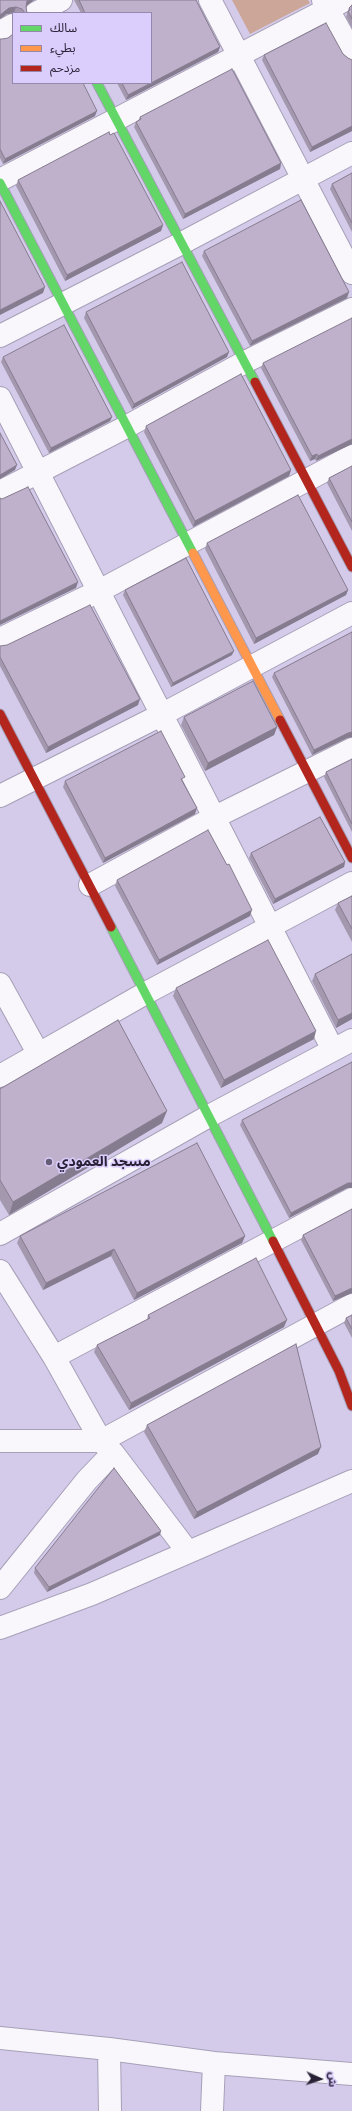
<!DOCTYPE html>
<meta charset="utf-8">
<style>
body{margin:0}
#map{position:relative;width:352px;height:2111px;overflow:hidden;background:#d4cbea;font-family:"Roboto Serif","Noto Sans Arabic",serif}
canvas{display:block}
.legend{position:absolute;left:12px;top:12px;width:140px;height:72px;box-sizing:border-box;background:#dbcdfc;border:1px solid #9489ad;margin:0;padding:5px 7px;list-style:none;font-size:12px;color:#292237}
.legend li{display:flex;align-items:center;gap:8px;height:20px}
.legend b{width:20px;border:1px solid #9489ad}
.north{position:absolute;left:300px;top:2059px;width:40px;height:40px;-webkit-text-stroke:3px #dbcdfc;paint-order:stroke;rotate:93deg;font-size:11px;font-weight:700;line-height:16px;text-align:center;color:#292237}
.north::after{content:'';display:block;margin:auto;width:14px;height:18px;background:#292237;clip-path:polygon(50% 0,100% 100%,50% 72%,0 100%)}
</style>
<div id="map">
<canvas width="352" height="2111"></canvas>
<ul class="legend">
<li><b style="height:5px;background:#63d668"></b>سالك</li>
<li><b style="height:5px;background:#ff974d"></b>بطيء</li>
<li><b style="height:5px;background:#b3261e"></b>مزدحم</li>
</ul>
<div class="north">ش</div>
</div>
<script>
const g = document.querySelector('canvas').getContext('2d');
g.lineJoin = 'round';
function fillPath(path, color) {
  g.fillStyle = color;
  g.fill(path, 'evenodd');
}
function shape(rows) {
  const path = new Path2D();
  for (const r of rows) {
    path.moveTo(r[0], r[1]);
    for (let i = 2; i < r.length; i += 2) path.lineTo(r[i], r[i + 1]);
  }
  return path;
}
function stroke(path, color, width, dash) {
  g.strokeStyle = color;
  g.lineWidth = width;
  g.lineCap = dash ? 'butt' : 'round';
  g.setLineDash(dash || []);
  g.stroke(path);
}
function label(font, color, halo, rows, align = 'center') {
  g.font = font + ' "Roboto Serif","Noto Sans Arabic",serif';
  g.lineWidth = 3;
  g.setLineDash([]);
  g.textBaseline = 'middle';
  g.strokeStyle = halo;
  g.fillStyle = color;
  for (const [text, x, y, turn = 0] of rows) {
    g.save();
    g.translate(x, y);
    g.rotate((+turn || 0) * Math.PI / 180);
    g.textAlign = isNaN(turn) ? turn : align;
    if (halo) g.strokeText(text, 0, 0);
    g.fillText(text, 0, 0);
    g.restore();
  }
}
fillPath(shape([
 [232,0,308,0,310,3,250,34]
]), '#cca699');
const street = shape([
 [210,0,352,273],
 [323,0,352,53],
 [36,13,61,0],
 [0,32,13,25],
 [0,180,345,0],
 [0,336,182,243,352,153],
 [0,398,333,1050],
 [0,492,126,427,245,362,352,309],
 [0,639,99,591,352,456],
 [0,796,161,715,352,613],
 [90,885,213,818,352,749],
 [0,984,38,1053],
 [0,1076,144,994,352,883],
 [0,1234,209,1116,352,1040],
 [0,1271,54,1357,101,1441,113,1453,188,1552],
 [54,1357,352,1199],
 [0,1441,101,1441,352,1305],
 [0,1588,87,1480,113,1453],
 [0,1628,92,1594,352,1481],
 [0,2038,109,2049,214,2063,352,2074],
 [109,2049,110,2111],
 [212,2111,214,2063]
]);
const fast = shape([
 [97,83,255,382],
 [0,183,193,553],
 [111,927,273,1241]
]);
const slow = shape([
 [193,553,280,720]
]);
const jam = shape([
 [255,382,352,567],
 [0,714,111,927],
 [280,720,352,858],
 [273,1241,339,1371,352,1406]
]);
stroke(street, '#a7a0b8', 24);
stroke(fast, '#a7a0b8', 11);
stroke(slow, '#a7a0b8', 11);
stroke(jam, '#a7a0b8', 11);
stroke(street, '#f9f7fc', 22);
stroke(fast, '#63d668', 9);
stroke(slow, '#ff974d', 9);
stroke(jam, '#b3261e', 9);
fillPath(shape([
 [0,0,34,0,26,6,26,7,27,13,14,13,7,14],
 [74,0,196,0,220,47,218,52,126,100,117,83,151,83,151,13,81,13],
 [352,5,352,28,346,17,347,14,347,13,349,8],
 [0,39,95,116,3,164,0,158],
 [343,54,348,58,352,60,352,131,310,152,262,60,264,55],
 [140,117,281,163,280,169,183,219,134,127,136,122,138,121],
 [352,173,352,232,330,189,332,184],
 [18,180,163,225,161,231,65,281,16,186],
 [204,251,347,298,250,346,202,256],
 [86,312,227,357,132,409,84,318],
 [3,357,112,417,110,421,49,453,1,362],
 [263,363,352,444,316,461,315,459,310,461,261,368],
 [146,426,291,470,289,476,193,527,144,432],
 [352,466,352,531,327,483,329,478],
 [207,543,348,590,346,595,254,644,205,549],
 [125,590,232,655,171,687,123,595],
 [352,632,352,737,347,738,312,755,272,677,274,673],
 [0,646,138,705,46,753,0,666],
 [184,717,277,727,274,735,205,771,181,725],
 [352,759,352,832,324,777,326,772],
 [65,781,183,782,195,814,103,863,63,787],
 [251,853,345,862,344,867,273,904,249,858],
 [117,880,250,916,157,965,115,886],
 [352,896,352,942,335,910,338,903],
 [352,954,352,1019,336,1028,312,981,315,974],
 [176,988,314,1039,221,1088,173,996],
 [352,1062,352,1188,347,1188,289,1218,240,1125,242,1120],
 [0,1089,162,1123,9,1215,0,1200],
 [352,1209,352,1293,333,1301,301,1240,303,1235],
 [20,1236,245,1236,242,1243,134,1300,111,1256,43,1290,17,1243],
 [148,1315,284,1327,129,1410,94,1352,97,1345,147,1320],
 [352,1315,352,1338,344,1323,346,1318],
 [147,1425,318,1454,194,1519,144,1432],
 [160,1535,47,1592,34,1573,35,1568]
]), '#a498af');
fillPath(shape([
 [29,0,34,0,25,7,27,1],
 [16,7,14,13,7,14,0,19,0,15,9,8],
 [220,47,218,52,126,100,128,95],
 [97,111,95,116,3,164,5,159],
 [352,126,352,131,310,152,312,147],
 [281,163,280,169,183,219,185,214],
 [163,225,161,231,65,281,67,275],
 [45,287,43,293,0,315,0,310],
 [349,292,347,298,250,346,252,341],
 [229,352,227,357,132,409,134,404],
 [112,417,110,421,49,453,51,448],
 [352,439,352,444,316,461,318,456],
 [317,454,315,459,310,461,312,456],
 [17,465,15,470,0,479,0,475],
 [291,470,289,476,193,527,195,521],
 [78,582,76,588,0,625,0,621],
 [348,590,346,595,254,644,256,638],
 [234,651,232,655,171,687,173,683],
 [140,699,138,705,46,753,48,747],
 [277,727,274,735,205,771,208,763],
 [352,732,352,737,347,738,312,755,314,750,348,733],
 [197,808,195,814,103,863,105,858],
 [345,862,344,867,273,904,275,899],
 [252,910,250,916,157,965,159,960],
 [352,1013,352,1019,336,1028,338,1020],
 [316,1031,314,1039,221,1088,224,1080],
 [167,1111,162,1123,9,1215,13,1202],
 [348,1183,352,1183,352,1188,347,1188,289,1218,291,1213],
 [245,1236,242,1243,134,1300,137,1293],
 [114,1249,111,1256,43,1290,46,1283],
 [352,1288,352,1293,333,1301,335,1296],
 [287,1320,284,1327,129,1410,131,1403],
 [321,1447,318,1454,194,1519,197,1512],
 [161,1531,160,1535,47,1592,49,1587]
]), '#867c8f');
const building = shape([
 [0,0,29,0,27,1,26,7,27,13,25,13,22,9,16,7,9,8,0,15,0,0],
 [79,0,196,0,220,47,151,83,151,13,85,13,79,0],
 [352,5,352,19,348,11,350,10,349,8,352,5],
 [326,23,343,54,348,58,352,60,352,126,312,147,264,55,326,23],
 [13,34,13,83,83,83,97,111,5,159,0,149,0,39,2,39,8,38,13,34],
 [232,69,281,163,185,214,136,122,141,119,140,117,232,69],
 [122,83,151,83,128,95,122,83],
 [109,132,110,135,114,133,163,225,67,275,18,180,109,132],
 [352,173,352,223,332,184,352,173],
 [301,200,349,292,252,341,204,251,301,200],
 [0,201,45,287,0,310,0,201],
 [182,262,229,352,134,404,86,312,182,262],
 [352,318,352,439,318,456,317,454,312,456,263,363,352,318],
 [64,325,112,417,51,448,3,357,64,325],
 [241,374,291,470,195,521,146,426,241,374],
 [0,433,17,465,0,475,0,433],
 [352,466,352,522,329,478,352,466],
 [28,487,78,582,0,621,0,498,2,499,28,487],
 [298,495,348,590,256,638,207,543,298,495],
 [186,558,234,651,173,683,125,590,186,558],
 [90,605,140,699,48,747,0,657,0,646,7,645,90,605],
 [352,632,352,732,348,733,314,750,274,673,352,632],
 [253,681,277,727,208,763,184,717,253,681],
 [161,731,185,777,181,779,197,808,105,858,65,781,161,731],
 [352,759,352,824,326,772,352,759],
 [320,817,345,862,275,899,251,853,320,817],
 [208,830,227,865,229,864,252,910,159,960,117,880,208,830],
 [352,896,352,929,338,903,352,896],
 [268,940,316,1031,224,1080,176,988,268,940],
 [352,954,352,1013,338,1020,315,974,352,954],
 [118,1020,167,1111,13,1202,0,1180,0,1089,118,1020],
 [352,1062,352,1183,348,1183,291,1213,242,1120,352,1062],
 [197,1143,245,1236,137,1293,114,1249,46,1283,20,1236,197,1143],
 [352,1209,352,1288,335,1296,303,1235,352,1209],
 [256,1258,287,1320,131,1403,97,1345,150,1318,148,1315,256,1258],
 [352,1315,352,1329,346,1318,352,1315],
 [296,1344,321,1447,197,1512,147,1425,296,1344],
 [114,1468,161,1531,49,1587,35,1568,114,1468]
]);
fillPath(building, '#bfb1cc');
stroke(building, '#867c8f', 1);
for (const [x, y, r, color] of [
 [49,1162,4,"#655d76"]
]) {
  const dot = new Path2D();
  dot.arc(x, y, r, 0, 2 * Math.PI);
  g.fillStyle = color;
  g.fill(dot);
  stroke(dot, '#dbcdfc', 1.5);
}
label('bold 14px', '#292237', '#dbcdfc', [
 ["مسجد العمودي",57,1162]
], 'left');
</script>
